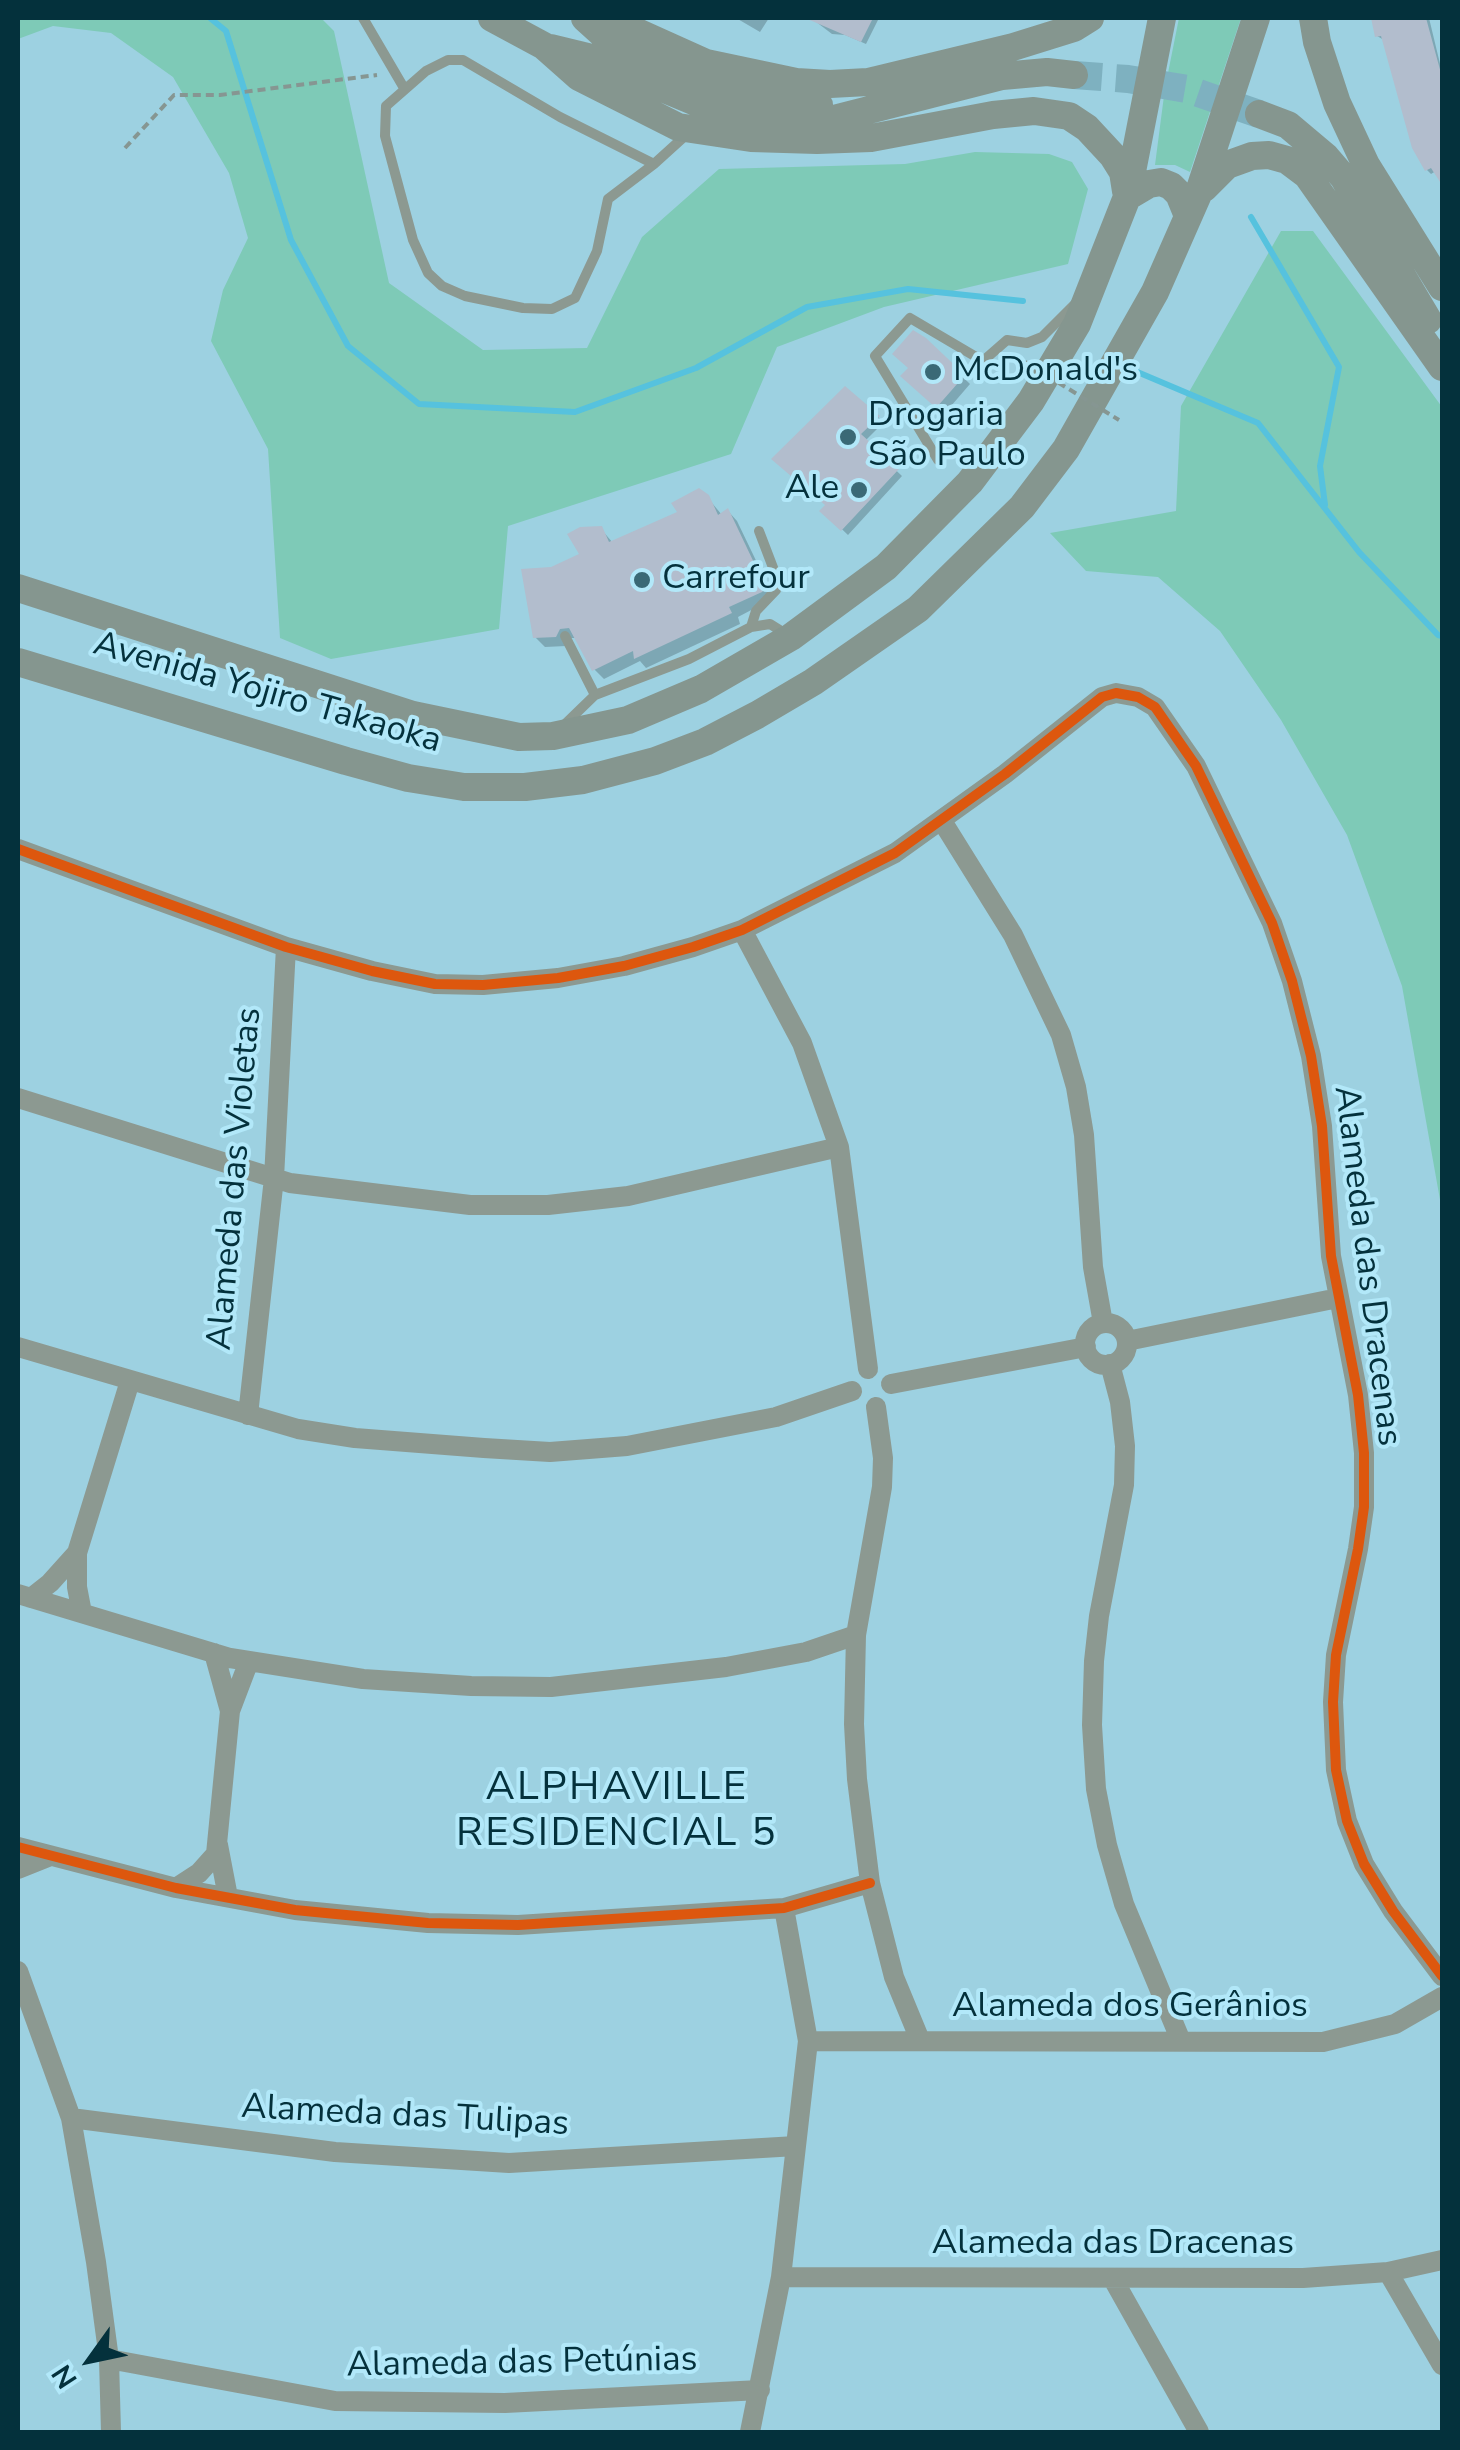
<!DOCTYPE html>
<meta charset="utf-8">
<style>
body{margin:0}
#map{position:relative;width:1460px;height:2450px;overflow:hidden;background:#9dd1e1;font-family:"Nunito Sans",sans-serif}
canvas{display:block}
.frame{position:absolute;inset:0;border:20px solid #04313c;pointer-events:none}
.north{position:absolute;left:40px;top:2310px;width:100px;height:100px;-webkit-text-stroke:8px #b2e8f9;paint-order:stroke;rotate:237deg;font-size:28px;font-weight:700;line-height:40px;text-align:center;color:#04313c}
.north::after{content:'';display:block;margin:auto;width:35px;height:45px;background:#04313c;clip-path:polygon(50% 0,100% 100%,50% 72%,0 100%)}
</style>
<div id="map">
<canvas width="1460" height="2450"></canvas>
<div class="frame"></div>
<div class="north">N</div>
</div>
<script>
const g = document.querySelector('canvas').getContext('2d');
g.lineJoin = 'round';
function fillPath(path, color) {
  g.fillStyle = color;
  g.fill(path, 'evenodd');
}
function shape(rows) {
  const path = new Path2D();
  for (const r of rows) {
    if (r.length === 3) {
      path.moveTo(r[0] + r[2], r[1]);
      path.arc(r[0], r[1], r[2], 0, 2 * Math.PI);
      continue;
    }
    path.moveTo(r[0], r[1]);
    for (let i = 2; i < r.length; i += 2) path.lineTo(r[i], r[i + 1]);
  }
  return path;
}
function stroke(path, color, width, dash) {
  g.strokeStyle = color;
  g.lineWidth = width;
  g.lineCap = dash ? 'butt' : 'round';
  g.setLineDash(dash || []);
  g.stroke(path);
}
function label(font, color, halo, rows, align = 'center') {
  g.font = font + ' "Nunito Sans",sans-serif';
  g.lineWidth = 8;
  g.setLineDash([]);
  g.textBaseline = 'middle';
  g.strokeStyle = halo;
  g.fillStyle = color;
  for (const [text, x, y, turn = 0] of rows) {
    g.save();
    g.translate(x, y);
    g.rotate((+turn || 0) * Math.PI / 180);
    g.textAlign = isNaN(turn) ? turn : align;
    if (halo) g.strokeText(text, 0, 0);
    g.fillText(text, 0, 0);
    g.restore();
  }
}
fillPath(shape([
 [18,18,321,18,334,31,389,283,483,350,587,348,642,237,719,169,905,164,975,152,1049,154,1072,162,1088,189,1068,264,884,307,777,347,731,454,508,526,499,629,331,659,280,638,268,449,211,341,223,290,248,238,229,173,173,77,111,33,53,26,18,39],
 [1179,18,1241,18,1190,172,1175,165,1155,165,1165,88],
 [1281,231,1313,231,1442,407,1442,1211,1402,986,1347,835,1281,720,1220,631,1158,577,1086,571,1050,533,1176,511,1181,406]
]), '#7ecab7');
fillPath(shape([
 [736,18,769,18,760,32],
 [811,18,879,18,866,44,845,35,832,34],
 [1374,18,1429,18,1442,72,1442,181,1436,171,1431,174,1427,170,1384,40,1377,36],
 [925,340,970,384,945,413,904,376],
 [845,389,884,422,865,441,902,476,848,535,823,511,828,506],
 [707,497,722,515,728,511,737,521,774,598,738,617,740,624,646,668,640,661,604,679,594,669,578,638,570,638,566,646,545,647,535,637,551,570,583,555,601,529,613,543,681,513]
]), '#0003');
stroke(shape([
 [210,18,226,31,291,240,348,346,419,404,575,412,696,368,807,307,908,289,1023,301],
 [1251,217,1339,367,1320,466,1325,505],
 [1135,371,1258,423,1359,552,1438,635,1442,636]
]), '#56c2de', 6);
fillPath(shape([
 [805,18,873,18,861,42],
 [1371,18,1426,18,1442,77,1442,185,1431,168,1425,171,1412,148,1381,36,1375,37],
 [913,330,926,338,965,375,936,408,900,376,908,368,892,354],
 [845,386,880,416,861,434,899,469,841,531,819,511,825,505,771,459],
 [699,488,709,495,718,515,728,508,766,588,762,592,729,607,732,613,634,659,633,651,592,671,569,628,560,629,556,637,533,638,521,569,551,567,579,554,567,534,580,527,602,526,609,542,677,512,671,503]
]), '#b2bdcd');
stroke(shape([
 [1074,75,1128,79,1187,89,1259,114]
]), '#7eb1c0', 28, [28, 14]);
stroke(shape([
 [125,148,174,95,220,95,377,75]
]), '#869692', 4, [8, 5]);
stroke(shape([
 [363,18,404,88],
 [654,164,560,117,463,60,448,60,426,71,386,106,385,136,413,240,428,273,442,286,465,296,523,308,552,309,575,298,597,251,608,199,654,164,686,135],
 [938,460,875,356,910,318,983,361,1007,340,1027,343,1042,337,1076,303],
 [751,627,756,611,776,590,777,578,759,531],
 [565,636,595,695],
 [563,726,595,695,689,659,751,627,770,624,786,634]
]), '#8c9991', 10);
stroke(shape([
 [942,821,1013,935,1061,1035,1076,1087,1084,1135,1093,1267,1103,1323],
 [18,849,286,947,372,971,435,984,483,985,558,978,624,966,693,947,742,930,895,853,1005,774,1102,697,1116,693,1138,697,1155,707,1196,766,1272,923,1292,981,1311,1056,1322,1126,1331,1256,1358,1395,1364,1453,1364,1507,1358,1549,1336,1655,1333,1702,1336,1770,1347,1821,1364,1864,1393,1911,1442,1976],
 [742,930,802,1043,839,1147,868,1369],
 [18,1098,290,1183,470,1205,548,1205,628,1196,839,1147],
 [1106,1344,21],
 [1127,1341,1338,1298],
 [18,1347,298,1429,355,1438,484,1448,550,1452,627,1446,776,1417,852,1391],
 [1110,1364,1120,1402,1125,1446,1124,1485,1099,1616,1094,1661,1092,1725,1096,1789,1107,1845,1124,1904,1181,2041],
 [891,1384,1086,1347],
 [876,1407,883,1458,882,1487,856,1635,854,1724,857,1779,870,1883,894,1977,920,2040],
 [248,1415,274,1178,286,947],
 [18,1594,230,1658,363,1679,471,1686,551,1687,726,1667,806,1652,856,1635],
 [31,1598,50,1583,77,1553],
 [82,1613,77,1587,77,1553,130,1381],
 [214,1653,230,1711],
 [218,1845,228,1897],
 [18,1847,176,1888,295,1910,428,1923,518,1925,784,1908,870,1883],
 [18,1869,48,1857],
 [176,1888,199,1873,216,1854,230,1711,249,1661],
 [18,1971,71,2118,96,2262,109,2359,111,2432],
 [808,2041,1323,2042,1395,2024,1442,1997],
 [71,2118,335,2152,509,2163,796,2146],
 [1388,2272,1442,2365],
 [781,2277,1303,2278,1388,2272,1442,2260],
 [1113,2279,1199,2432],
 [109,2359,335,2401,505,2403,760,2390],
 [750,2432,781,2277,808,2041,784,1908]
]), '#8c9991', 20);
stroke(shape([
 [492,18,544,46,579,77,678,127,751,138,817,140,871,138,993,115,1034,111,1069,116,1087,128,1113,156,1123,172,1126,191],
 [585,18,606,37,634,53,696,80,729,90,819,105],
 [606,18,706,63,796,82,830,84,868,82,1013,47,1074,28,1090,18],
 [1313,18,1317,42,1337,103,1366,165,1442,287],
 [551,48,588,57,696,102,734,113,818,123,1002,76,1047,72,1074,75],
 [1259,114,1288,125,1326,157,1344,178,1428,320],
 [1204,188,1227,165,1252,156,1269,155,1287,160,1307,175,1442,367],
 [1127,197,1149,184,1161,182,1171,186,1179,194,1188,216],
 [18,588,413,715,519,737,553,736,628,720,701,689,791,637,886,567,970,482,1031,401,1077,324,1127,197,1162,18],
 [18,662,346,761,408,778,464,787,525,787,583,780,655,761,705,742,757,715,813,682,918,609,1022,507,1066,449,1155,292,1199,192,1256,18]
]), '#85968f', 28);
stroke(shape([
 [1025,362,1119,420]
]), '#869692', 4, [8, 5]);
stroke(shape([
 [18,849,286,947,372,971,435,984,483,985,558,978,624,966,693,947,742,930,895,853,1005,774,1102,697,1116,693,1138,697,1155,707,1196,766,1272,923,1292,981,1311,1056,1322,1126,1331,1256,1358,1395,1364,1453,1364,1507,1358,1549,1336,1655,1333,1702,1336,1770,1347,1821,1364,1864,1393,1911,1442,1976],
 [18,1847,176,1888,295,1910,428,1923,518,1925,784,1908,870,1883]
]), '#dd570e', 10);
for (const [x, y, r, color] of [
 [933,372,10,"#3a6976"],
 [848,437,10,"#3a6976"],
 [859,490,10,"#3a6976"],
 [642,580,10,"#3a6976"]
]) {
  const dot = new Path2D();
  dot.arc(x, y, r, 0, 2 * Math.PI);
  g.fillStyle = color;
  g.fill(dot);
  stroke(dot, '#b2e8f9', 4);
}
label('35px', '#04313c', '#b2e8f9', [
 ["McDonald's",953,372],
 ["Drogaria",868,417],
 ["São Paulo",868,457],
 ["Ale",839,490,"right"],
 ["Carrefour",662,580]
], 'left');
label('35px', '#04313c', '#b2e8f9', [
 ["Avenida Yojiro Takaoka",267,694,16],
 ["Alameda das Violetas",236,1179,-85],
 ["Alameda das Dracenas",1366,1266,83],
 ["Alameda dos Gerânios",1130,2008],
 ["Alameda das Tulipas",405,2117,3],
 ["Alameda das Dracenas",1113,2245],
 ["Alameda das Petúnias",522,2364,-1]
]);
g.letterSpacing = '2.5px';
label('40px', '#04313c', '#b2e8f9', [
 ["ALPHAVILLE",617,1789],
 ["RESIDENCIAL 5",617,1835]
]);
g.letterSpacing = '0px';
</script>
